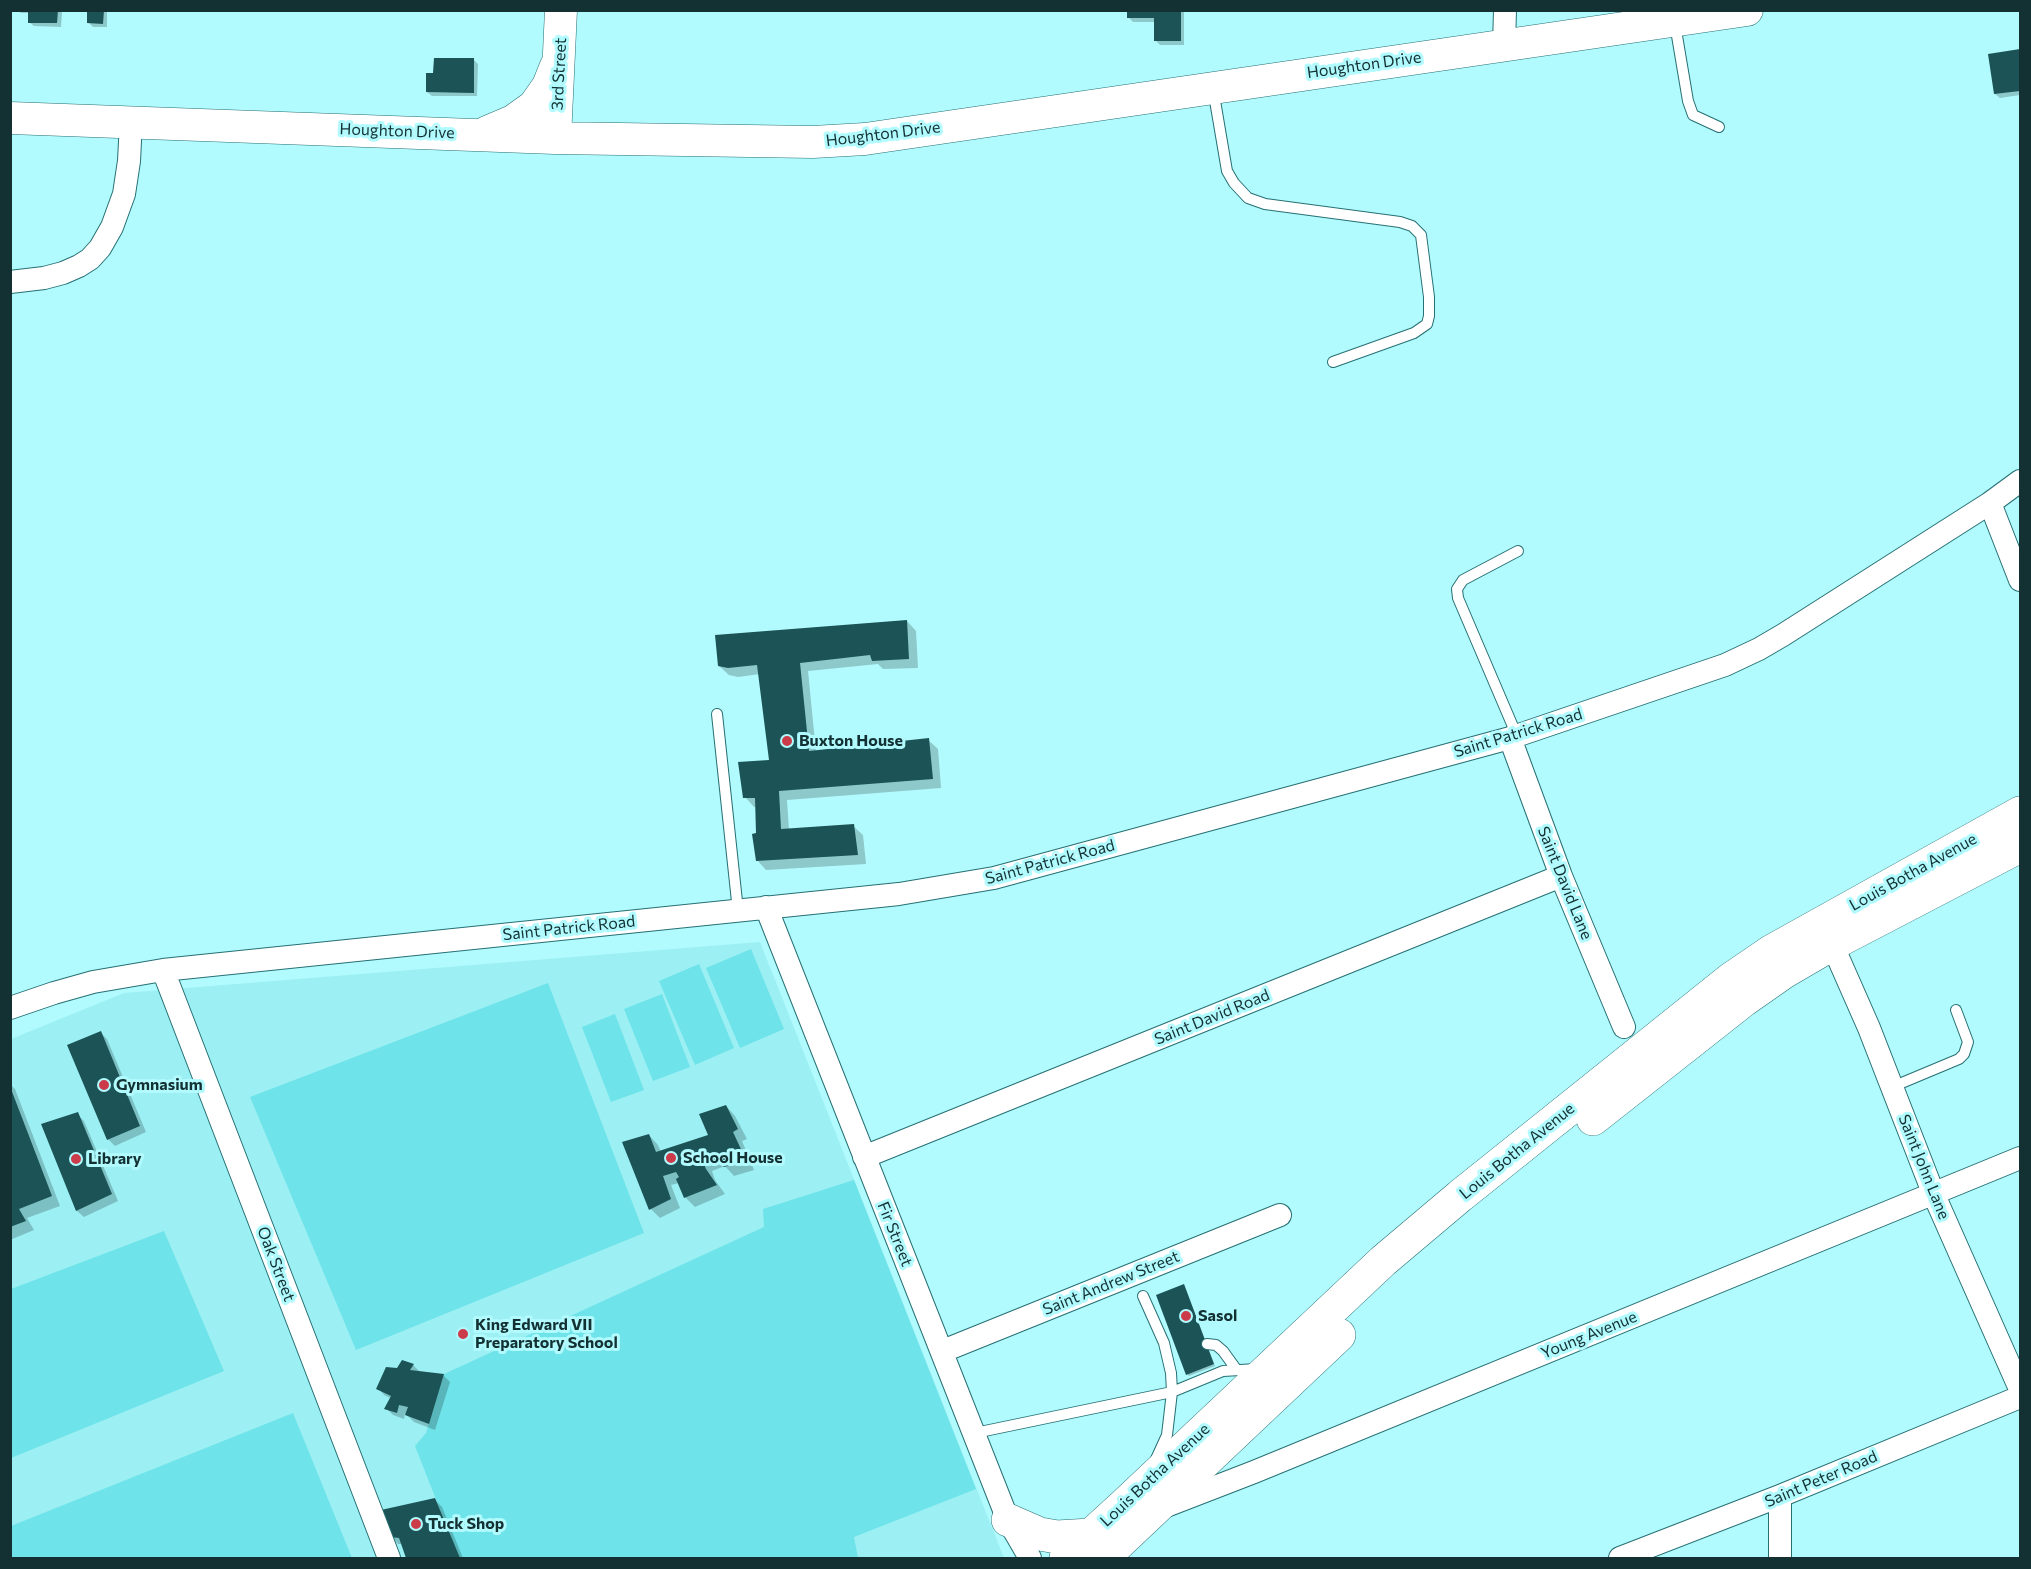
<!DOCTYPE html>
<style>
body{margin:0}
#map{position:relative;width:2031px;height:1569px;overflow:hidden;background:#b1fafd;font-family:Commissioner,sans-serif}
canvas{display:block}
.frame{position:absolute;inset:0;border:12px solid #133133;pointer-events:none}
</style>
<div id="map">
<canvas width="2031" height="1569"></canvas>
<div class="frame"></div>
</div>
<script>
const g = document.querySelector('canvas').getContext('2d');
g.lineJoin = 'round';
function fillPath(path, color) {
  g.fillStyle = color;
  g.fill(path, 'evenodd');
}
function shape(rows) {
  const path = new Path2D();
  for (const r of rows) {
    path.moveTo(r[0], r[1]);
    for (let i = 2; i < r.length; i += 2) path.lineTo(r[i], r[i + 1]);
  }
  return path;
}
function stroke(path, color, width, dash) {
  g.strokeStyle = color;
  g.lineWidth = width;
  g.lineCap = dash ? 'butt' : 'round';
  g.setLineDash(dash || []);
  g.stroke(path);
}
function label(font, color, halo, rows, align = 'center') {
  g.font = font + ' Commissioner,sans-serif';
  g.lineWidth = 6;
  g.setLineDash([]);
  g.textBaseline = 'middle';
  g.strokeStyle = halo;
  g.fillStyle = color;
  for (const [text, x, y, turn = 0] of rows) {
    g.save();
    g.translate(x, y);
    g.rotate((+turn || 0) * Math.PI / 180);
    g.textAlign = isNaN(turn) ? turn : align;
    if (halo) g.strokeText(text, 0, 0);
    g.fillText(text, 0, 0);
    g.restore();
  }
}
fillPath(shape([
 [760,942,1004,1558,11,1558,11,1039,124,993]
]), '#9cf0f4');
fillPath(shape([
 [751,949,784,1029,740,1048,706,968],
 [699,964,734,1048,695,1065,659,981],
 [548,983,644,1233,356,1350,250,1097],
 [662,994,690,1067,653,1081,624,1009],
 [615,1014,644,1090,611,1102,582,1027],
 [854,1180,976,1489,854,1537,858,1558,459,1558,415,1446,426,1433,444,1374,764,1227,763,1209],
 [164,1231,224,1371,11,1458,11,1289],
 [293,1413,352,1558,11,1558,11,1526]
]), '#6ee3e9');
fillPath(shape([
 [19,10,107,10,107,27,93,27,89,23,89,12,62,12,61,27,34,26,29,22,30,13,21,13],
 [1129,10,1184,10,1184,45,1160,45,1156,41,1156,22,1133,22,1129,18],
 [2020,51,2020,95,2000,98,1995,94,1990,55],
 [474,60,478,64,477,96,432,96,427,92,435,74],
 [907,621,916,631,918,668,883,669,878,664,808,671,816,752,928,740,938,749,941,788,787,800,789,830,853,826,863,835,866,864,766,870,757,860,757,807,754,807,745,797,771,761,760,674,738,677,729,675,719,666],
 [101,1033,107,1039,146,1132,115,1146,108,1139],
 [10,1084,15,1089,60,1206,27,1218,34,1230,10,1240],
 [726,1106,735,1116,747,1139,742,1141,754,1170,734,1176,725,1166,712,1171,715,1180,725,1194,695,1207,685,1197,679,1183,671,1185,680,1208,660,1218,651,1209,649,1135,658,1145,661,1152,710,1136],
 [77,1114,84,1121,118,1201,84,1217,77,1211,43,1125],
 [1184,1286,1215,1366,1189,1376,1187,1374],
 [413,1365,421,1373,443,1375,450,1382,435,1430,414,1422,405,1413,404,1419,393,1415,386,1408,392,1399,384,1395,378,1388,398,1370],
 [435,1500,442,1507,463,1558,408,1558,402,1544,398,1544,391,1537]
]), '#0003');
fillPath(shape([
 [28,10,58,10,57,23,28,23],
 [87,10,104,10,103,24,87,23],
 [1127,10,1181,10,1181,41,1154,41,1154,18,1127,18],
 [2020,49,2020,91,1994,94,1988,54],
 [434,58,474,58,474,93,426,92,426,73,433,73],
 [907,620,909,659,872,661,870,655,800,663,809,751,929,738,933,779,779,791,781,829,854,824,858,855,756,861,752,834,756,833,755,798,743,798,738,762,769,760,757,665,728,668,718,666,715,635],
 [101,1031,140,1126,107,1140,67,1045],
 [11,1089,52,1196,19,1209,26,1221,10,1227],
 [726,1105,738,1129,733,1132,746,1160,724,1167,717,1156,703,1162,706,1169,717,1185,684,1198,676,1179,679,1177,676,1172,663,1176,671,1199,649,1210,622,1142,649,1134,656,1152,708,1135,699,1114],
 [78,1112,112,1194,76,1211,41,1124],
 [1184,1284,1214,1364,1186,1375,1156,1295],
 [402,1360,414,1364,410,1370,444,1374,429,1424,405,1415,408,1407,399,1405,397,1413,384,1409,391,1396,376,1389,386,1367,397,1368],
 [435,1498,460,1558,406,1558,399,1538,390,1537,381,1510]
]), '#1b5356');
const lane = shape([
 [1675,24,1688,101,1693,115,1719,127],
 [1213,89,1227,171,1234,183,1248,198,1265,204,1400,222,1412,226,1421,235,1429,297,1429,316,1427,324,1414,333,1333,362],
 [717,714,738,911],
 [1517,736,1458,598,1457,589,1463,580,1518,551],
 [1892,1087,1959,1059,1964,1054,1968,1042,1956,1010],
 [1143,1296,1164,1343,1171,1373,1172,1392,1167,1435,1156,1459],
 [1207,1344,1216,1345,1223,1351,1236,1369],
 [975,1433,1172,1392,1223,1371,1257,1369]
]);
const street = shape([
 [1504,45,1505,10],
 [10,282,44,278,63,273,79,266,90,259,100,248,112,227,124,194,129,161,131,122],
 [1990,503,2020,580],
 [1510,738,1561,876,1624,1027],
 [766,907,1008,1520,1030,1558],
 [1832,944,1869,1028,1934,1195,2020,1389],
 [163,970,389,1558],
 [10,1008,54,993,93,982,163,970,899,894,994,878,1510,738,1725,665,1759,649,1783,635,1990,503,2020,481],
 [864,1157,1561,876],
 [943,1351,1280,1215],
 [1166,1506,1254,1472,2020,1158],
 [1620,1558,1780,1496,2020,1397],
 [1780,1558,1780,1496]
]);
const secondary = shape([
 [10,118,555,138,813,142,865,139,1747,10],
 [487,132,513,121,534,106,548,86,556,66],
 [555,138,561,10]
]);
const primary = shape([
 [1593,1119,1744,1000,1784,972,1832,944,2020,846],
 [1008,1520,1040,1534,1057,1537,1091,1535],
 [1066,1558,1123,1506,1383,1261,1460,1196,1731,979,1772,951,2020,813],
 [1103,1558,1339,1335]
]);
stroke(lane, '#267074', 12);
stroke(street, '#267074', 24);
stroke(secondary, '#267074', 33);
stroke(primary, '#267074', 34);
stroke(lane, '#fff', 10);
stroke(street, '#fff', 22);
stroke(secondary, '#fff', 32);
stroke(primary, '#fff', 33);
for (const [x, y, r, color] of [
 [787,741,6,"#cb3b49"],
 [104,1085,6,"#cb3b49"],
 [671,1158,6,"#cb3b49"],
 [76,1159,6,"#cb3b49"],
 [1186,1316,6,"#cb3b49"],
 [463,1334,6,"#cb3b49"],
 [416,1524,6,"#cb3b49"]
]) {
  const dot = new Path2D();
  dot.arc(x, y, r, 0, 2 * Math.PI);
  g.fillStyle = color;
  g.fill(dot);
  stroke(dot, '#b1fafd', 2);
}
label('16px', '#133133', '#b1fafd', [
 ["Houghton Drive",1364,65,-8],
 ["3rd Street",559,74,-87],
 ["Houghton Drive",397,131,2],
 ["Houghton Drive",883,134,-7],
 ["Saint Patrick Road",1518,733,-17],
 ["Saint Patrick Road",1050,862,-15],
 ["Louis Botha Avenue",1913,872,-29],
 ["Saint David Lane",1565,883,68],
 ["Saint Patrick Road",569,928,-6],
 ["Saint David Road",1212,1017,-22],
 ["Louis Botha Avenue",1517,1151,-39],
 ["Saint John Lane",1924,1167,68],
 ["Fir Street",895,1234,68],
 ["Oak Street",276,1264,69],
 ["Saint Andrew Street",1111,1283,-22],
 ["Young Avenue",1589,1335,-22],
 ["Louis Botha Avenue",1155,1475,-43],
 ["Saint Peter Road",1821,1479,-23]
]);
label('bold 16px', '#133133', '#b1fafd', [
 ["Buxton House",799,741],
 ["Gymnasium",116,1085],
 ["School House",683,1158],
 ["Library",88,1159],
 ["Sasol",1198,1316],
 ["King Edward VII",475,1325],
 ["Preparatory School",475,1343],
 ["Tuck Shop",428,1524]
], 'left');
</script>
